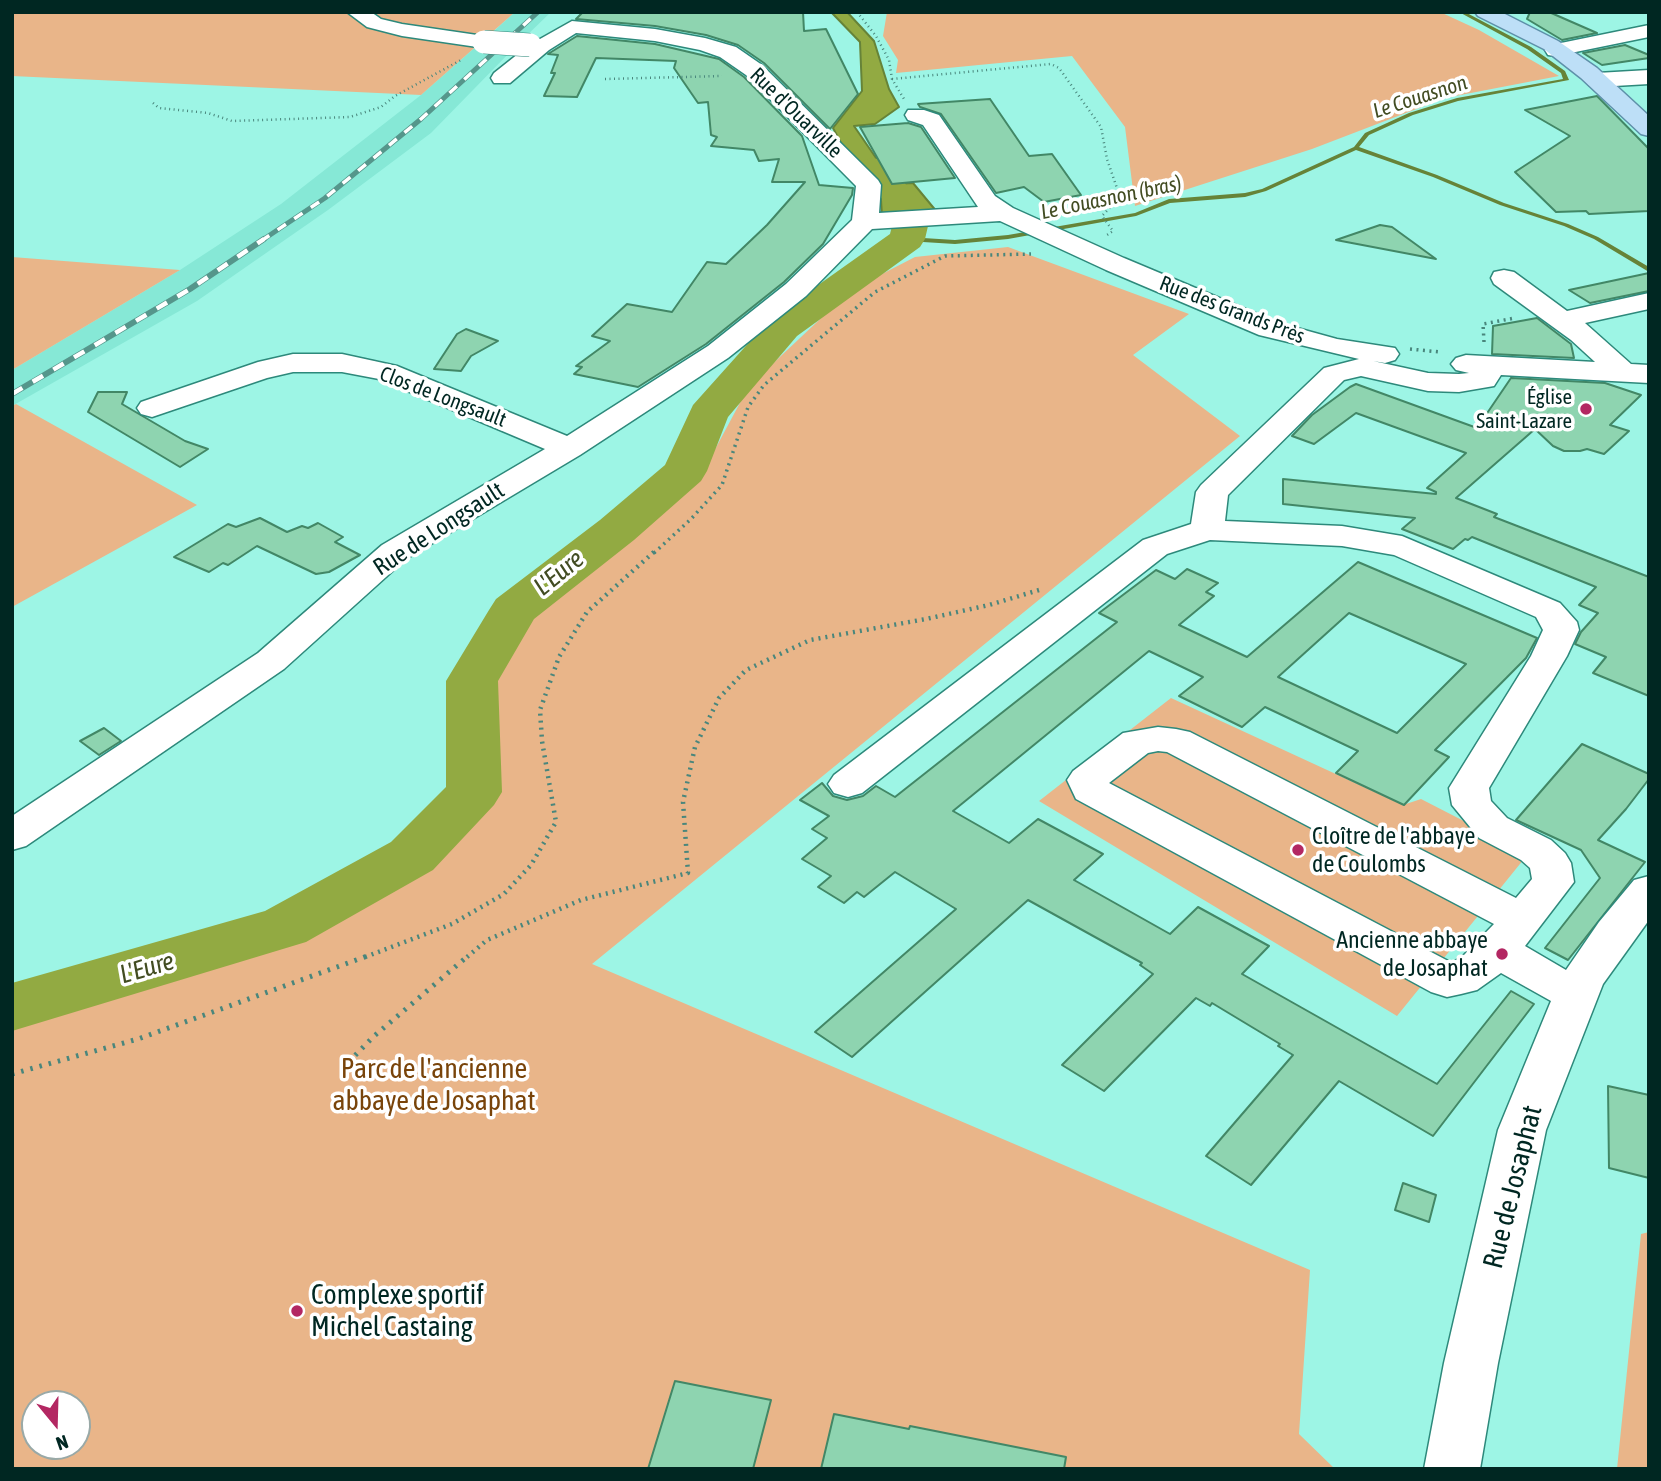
<!DOCTYPE html>
<meta charset="utf-8">
<style>
body{margin:0}
#map{position:relative;width:1661px;height:1481px;overflow:hidden;background:#9df5e5;font-family:"Asap Condensed",sans-serif}
canvas{display:block}
.frame{position:absolute;inset:0;border:14px solid #002722;pointer-events:none}
.north{position:absolute;left:21px;top:1390px;width:70px;height:70px;box-sizing:border-box;background:#fff;border:2px solid #99a9a7;border-radius:50%;rotate:161deg;font-size:19px;font-weight:700;line-height:28px;text-align:center;color:#002722}
.north::after{content:'';display:block;margin:auto;width:24px;height:32px;background:#b32762;clip-path:polygon(50% 0,100% 100%,50% 72%,0 100%)}
</style>
<div id="map">
<canvas width="1661" height="1481"></canvas>
<div class="frame"></div>
<div class="north">N</div>
</div>
<script>
const g = document.querySelector('canvas').getContext('2d');
g.lineJoin = 'round';
function fillPath(path, color) {
  g.fillStyle = color;
  g.fill(path, 'evenodd');
}
function shape(rows) {
  const path = new Path2D();
  for (const r of rows) {
    path.moveTo(r[0], r[1]);
    for (let i = 2; i < r.length; i += 2) path.lineTo(r[i], r[i + 1]);
  }
  return path;
}
function stroke(path, color, width, dash) {
  g.strokeStyle = color;
  g.lineWidth = width;
  g.lineCap = dash ? 'butt' : 'round';
  g.setLineDash(dash || []);
  g.stroke(path);
}
function label(font, color, halo, rows, align = 'center') {
  g.font = font + ' "Asap Condensed",sans-serif';
  g.lineWidth = 7;
  g.setLineDash([]);
  g.textBaseline = 'middle';
  g.strokeStyle = halo;
  g.fillStyle = color;
  for (const [text, x, y, turn = 0] of rows) {
    g.save();
    g.translate(x, y);
    g.rotate((+turn || 0) * Math.PI / 180);
    g.textAlign = isNaN(turn) ? turn : align;
    if (halo) g.strokeText(text, 0, 0);
    g.fillText(text, 0, 0);
    g.restore();
  }
}
fillPath(shape([
 [515,12,551,12,519,43,484,40],
 [479,44,515,47,431,133,328,210,197,301,12,406,12,370,180,270,281,204,421,95]
]), '#86e8d6');
fillPath(shape([
 [12,12,515,12,421,95,12,76],
 [887,12,1440,12,1479,30,1559,76,1445,98,1312,149,1135,206,1125,127,1072,56,896,73,898,60,883,36],
 [1008,247,1189,314,1133,355,1240,436,592,964,1310,1270,1299,1434,1335,1469,12,1469,12,1023,290,939,423,862,490,796,494,687,536,609,705,468,749,386,851,290,915,257],
 [35,1404,77,1404,77,1446,35,1446],
 [12,257,180,270,12,370],
 [16,404,197,505,12,607,12,406],
 [1171,698,1403,805,1421,799,1528,854,1397,1016,1039,801],
 [1649,1232,1649,1469,1617,1469,1641,1234]
]), '#e9b589');
const water = shape([
 [831,12,847,12,874,41,889,89,899,107,875,124,854,126,894,184,913,183,937,212,882,215,880,186,841,143,833,128,862,91,860,42,831,12]
]);
fillPath(water, '#92aa42');
stroke(water, '#668338', 2);
fillPath(shape([
 [1459,12,1465,12,1531,47,1565,71,1569,80,1458,101,1413,115,1369,135,1359,147,1437,175,1504,203,1568,224,1598,237,1649,267,1649,272,1594,239,1564,226,1500,205,1433,177,1356,150,1266,191,1245,197,1170,203,1136,216,1008,239,955,244,907,241,904,239,907,237,955,240,1008,235,1135,213,1169,199,1245,193,1262,189,1354,147,1365,133,1409,113,1457,98,1563,79,1561,73,1527,49,1459,12]
]), '#668338');
fillPath(shape([
 [873,158,885,161,931,213,925,239,920,247,797,336,728,417,707,471,701,481,634,540,534,619,498,681,502,792,494,805,433,870,306,942,12,1031,12,983,265,911,391,842,446,787,446,681,489,610,496,599,600,520,665,465,693,405,769,320,890,234,895,214,856,168,861,161,873,158]
]), '#92aa42');
const building = shape([
 [583,12,803,12,804,31,826,29,858,94,830,129,764,63,738,45,706,35,655,26,576,19,583,12],
 [1530,12,1549,12,1597,33,1562,40,1527,19,1530,12],
 [577,36,655,44,719,59,744,77,802,136,819,185,853,188,852,195,823,244,784,282,706,344,638,387,574,374,582,367,576,366,610,341,592,336,627,304,672,312,707,262,726,264,767,225,805,182,772,182,779,159,759,161,754,150,711,146,717,137,711,135,708,102,698,103,674,68,676,61,596,58,577,97,544,96,555,73,551,73,558,55,548,54,577,36],
 [1625,45,1649,55,1649,58,1602,65,1583,53,1625,45],
 [1597,96,1649,149,1649,211,1589,214,1586,211,1556,212,1515,172,1570,136,1525,110,1597,96],
 [990,99,1029,156,1052,154,1081,195,1044,202,1024,187,996,193,941,114,920,107,918,104,990,99],
 [908,123,921,127,955,178,892,184,860,127,908,123],
 [1380,225,1392,227,1436,259,1336,240,1380,225],
 [1649,273,1649,291,1590,303,1569,290,1649,273],
 [1537,318,1571,344,1574,358,1492,354,1493,326,1537,318],
 [466,329,498,341,471,356,461,371,434,369,457,334,466,329],
 [1511,378,1605,383,1641,395,1610,425,1629,431,1604,454,1587,449,1580,451,1564,451,1553,446,1535,429,1456,498,1497,514,1494,517,1649,577,1649,696,1593,673,1606,657,1575,644,1581,632,1598,613,1579,605,1596,587,1472,537,1468,540,1465,539,1453,549,1402,529,1415,518,1283,504,1283,479,1436,494,1436,492,1427,488,1466,453,1356,413,1314,444,1292,436,1312,415,1350,387,1356,384,1477,428,1511,378],
 [98,392,127,392,122,404,185,441,208,449,180,467,88,412,98,392],
 [260,518,287,532,302,526,308,528,318,523,343,537,335,542,360,555,329,572,316,574,257,546,228,565,223,563,209,572,174,557,228,524,236,527,260,518],
 [1358,562,1537,638,1526,658,1435,750,1449,757,1404,805,1336,773,1358,751,1265,707,1242,727,1179,696,1203,677,1149,651,953,811,1009,843,1038,819,1103,854,1074,880,1170,934,1198,907,1269,946,1242,974,1437,1084,1511,991,1534,1004,1433,1136,1339,1081,1251,1185,1206,1156,1293,1055,1278,1046,1280,1044,1212,1003,1210,1006,1196,998,1104,1091,1062,1065,1153,974,1140,965,1142,963,1028,900,852,1057,815,1032,956,909,895,872,864,897,857,892,844,903,818,887,831,876,802,859,827,838,812,829,829,816,800,800,822,783,833,796,847,800,863,796,876,786,895,797,1117,622,1099,613,1156,570,1175,579,1187,569,1218,583,1206,592,1214,596,1179,625,1247,657,1358,562],
 [1349,613,1466,664,1397,733,1278,677,1349,613],
 [104,728,121,741,99,755,80,741,104,728],
 [1582,744,1649,774,1649,779,1626,809,1598,840,1645,862,1568,960,1545,948,1600,878,1581,850,1516,820,1582,744],
 [1608,1086,1649,1095,1649,1178,1609,1168,1608,1086],
 [1403,1183,1436,1195,1429,1222,1395,1210,1403,1183],
 [675,1381,771,1400,753,1469,648,1469,675,1381],
 [834,1414,909,1429,910,1426,1066,1457,1064,1469,821,1469,834,1414]
]);
fillPath(building, '#8ed4b0');
stroke(building, '#428766', 2);
const minor = shape([
 [347,12,371,12,381,19,402,24,484,36,491,38,495,42,491,46,484,48,402,36,367,27,347,12],
 [572,21,655,29,705,38,736,47,762,65,878,180,881,185,879,213,978,207,923,125,908,120,905,115,908,110,924,110,939,115,995,196,1013,208,1124,258,1279,323,1337,339,1395,348,1399,354,1395,360,1385,363,1373,361,1428,373,1459,374,1469,373,1456,370,1451,364,1456,358,1466,355,1595,362,1571,340,1494,284,1491,278,1494,272,1504,270,1514,272,1567,311,1649,293,1649,309,1585,323,1631,364,1649,365,1649,383,1501,375,1494,386,1459,392,1428,391,1361,376,1344,380,1228,495,1225,521,1342,526,1402,536,1560,603,1577,622,1579,630,1567,656,1489,788,1491,801,1507,818,1551,840,1565,853,1571,863,1574,882,1525,946,1566,970,1599,922,1634,880,1649,876,1649,920,1603,984,1546,1130,1498,1363,1480,1469,1424,1469,1444,1363,1498,1130,1551,1001,1501,973,1477,990,1461,994,1447,997,1431,992,1076,799,1067,780,1073,771,1123,733,1158,727,1176,729,1190,732,1516,898,1532,879,1530,868,1521,860,1479,838,1452,805,1449,788,1531,656,1543,630,1536,617,1394,555,1342,546,1210,540,1167,554,862,793,848,797,834,793,828,784,834,775,1143,540,1191,524,1196,492,1201,485,1324,368,1359,359,1259,335,1106,270,1000,221,872,229,806,296,728,358,580,455,406,559,284,669,26,846,12,850,12,816,258,653,382,545,545,449,379,379,342,372,293,372,267,378,152,417,141,414,137,408,141,402,258,362,293,354,342,354,397,366,567,436,708,346,786,284,852,220,856,186,746,75,720,57,700,50,655,41,576,33,549,50,510,83,494,83,491,78,494,73,523,50,519,45,523,41,540,39,572,21],
 [1158,751,1167,752,1494,924,1463,956,1452,963,1109,783,1148,753,1158,751],
 [1649,25,1649,37,1556,56,1548,55,1545,50,1548,45,1556,44,1649,25],
 [1649,70,1649,84,1597,87,1589,85,1586,80,1589,75,1597,73,1649,70]
]);
const major = shape([
 [1475,12,1501,12,1558,41,1597,68,1649,116,1649,136,1641,134,1581,78,1544,49,1478,16,1475,12]
]);
stroke(minor, '#2d897b', 3);
stroke(major, '#5e90a9', 3);
stroke(shape([
 [857,12,876,36,889,60,892,79,904,99],
 [605,79,722,76],
 [892,79,1051,64,1059,68,1101,127,1107,159,1120,197,1102,216,1113,231,1107,235],
 [153,103,159,108,208,113,232,121,350,117,381,107,395,96,461,60]
]), '#49867c', 2.5, [1, 3.5]);
stroke(shape([
 [1484,342,1483,324,1515,318],
 [1410,349,1440,352],
 [654,553,691,519,722,485,748,407,764,385,875,292,945,256,1031,254]
]), '#49867c', 3.5, [2, 4.5]);
stroke(shape([
 [365,957,452,924,504,894,531,865,556,822,542,741,540,710,559,657,587,612,655,551],
 [467,957,487,940,581,900,688,873,683,802,695,747,719,698,746,670,810,640,926,619,989,605,1039,590]
]), '#49867c', 4.5, [2, 5]);
stroke(shape([
 [342,1069,373,1037,469,955],
 [12,1074,138,1039,370,955]
]), '#49867c', 5, [2.5, 7]);
fillPath(minor, '#fff');
fillPath(major, '#bddff7');
const railFar1 = shape([
 [261,241,325,198,421,119,538,12]
]);
const rail = shape([
 [12,394,190,289,264,239]
]);
stroke(railFar1, '#55968b', 5);
stroke(rail, '#55968b', 6);
stroke(railFar1, '#fff', 3.5, [10]);
stroke(rail, '#fff', 4.5, [12]);
const minorBridge = shape([
 [484,42,530,45]
]);
stroke(minorBridge, '#2d897b', 24, []);
stroke(minorBridge, '#fff', 23);
for (const [x, y, r, color] of [
 [1586,409,7,"#b32762"],
 [1298,850,7,"#b32762"],
 [1502,954,7,"#b32762"],
 [297,1311,7,"#b32762"]
]) {
  const dot = new Path2D();
  dot.arc(x, y, r, 0, 2 * Math.PI);
  g.fillStyle = color;
  g.fill(dot);
  stroke(dot, '#fff', 2.5);
}
label('italic 21px', '#424c22', '#fff', [
 ["Le Couasnon",1420,97,-18],
 ["Le Couasnon (bras)",1111,198,-12]
]);
label('21px', '#002722', '#fff', [
 ["Rue d'Ouarville",796,113,44],
 ["Rue des Grands Près",1232,310,21],
 ["Clos de Longsault",443,397,21]
]);
label('21px', '#002722', '#fff', [
 ["Église",1572,397],
 ["Saint-Lazare",1572,421]
], 'right');
label('24px', '#002722', '#fff', [
 ["Rue de Longsault",439,529,-33]
]);
label('24px', '#002722', '#fff', [
 ["Cloître de l'abbaye",1312,836],
 ["de Coulombs",1312,864],
 ["Ancienne abbaye",1488,940,"right"],
 ["de Josaphat",1488,968,"right"]
], 'left');
label('italic 26px', '#424c22', '#fff', [
 ["L'Eure",559,573,-39],
 ["L'Eure",147,968,-16]
]);
label('28px', '#79440a', '#fff', [
 ["Parc de l'ancienne",434,1069],
 ["abbaye de Josaphat",434,1101]
]);
label('28px', '#002722', '#fff', [
 ["Rue de Josaphat",1513,1187,-76]
]);
label('28px', '#002722', '#fff', [
 ["Complexe sportif",311,1295],
 ["Michel Castaing",311,1327]
], 'left');
</script>
